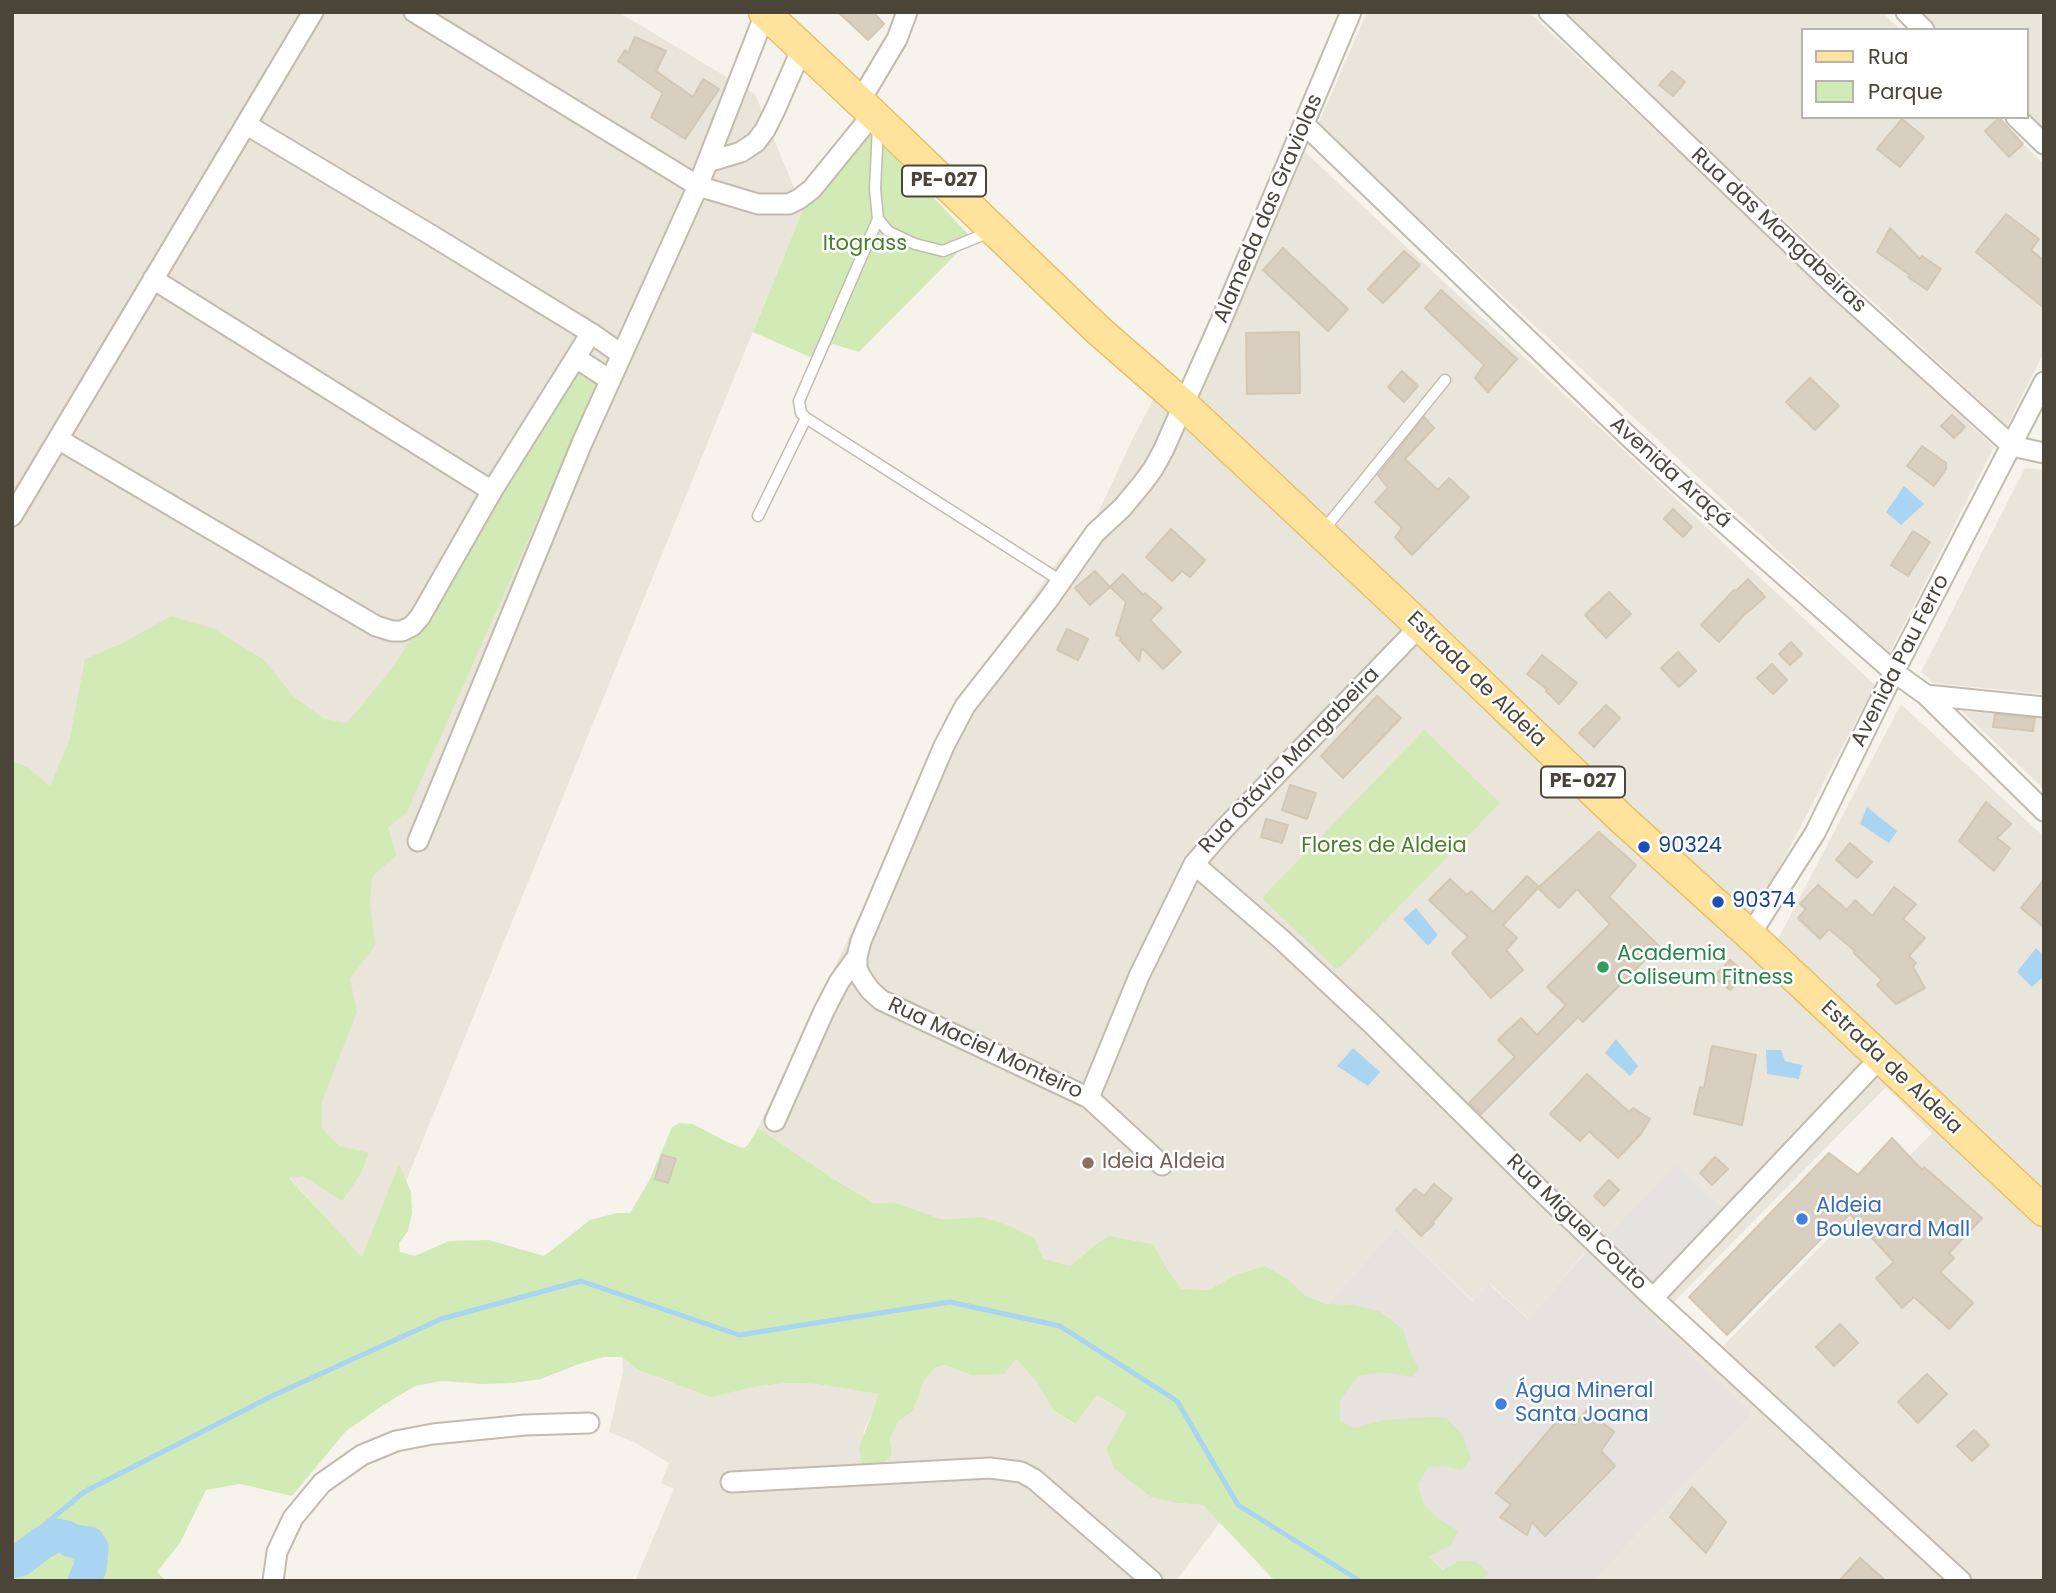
<!DOCTYPE html>
<meta charset="utf-8">
<style>
body{margin:0}
#map{position:relative;width:2056px;height:1593px;overflow:hidden;background:#f6f3ec;font-family:Poppins,sans-serif}
canvas{display:block}
.frame{position:absolute;inset:0;border:14px solid #4b4439;pointer-events:none}
.legend{position:absolute;left:1801px;top:28px;width:228px;height:91px;box-sizing:border-box;background:#fff;border:2px solid #b7b4b0;margin:0;padding:9px 12px;list-style:none;font-size:21px;color:#4b4439}
.legend li{display:flex;align-items:center;gap:14px;height:35px}
.legend b{width:35px;border:2px solid #b7b4b0}
</style>
<div id="map">
<canvas width="2056" height="1593"></canvas>
<div class="frame"></div>
<ul class="legend">
<li><b style="height:9px;background:#ffe39c"></b>Rua</li>
<li><b style="height:19px;background:#d2eab5"></b>Parque</li>
</ul>
</div>
<script>
const g = document.querySelector('canvas').getContext('2d');
g.lineJoin = 'round';
function fillPath(path, color) {
  g.fillStyle = color;
  g.fill(path, 'evenodd');
}
function shape(rows) {
  const path = new Path2D();
  for (const r of rows) {
    path.moveTo(r[0], r[1]);
    for (let i = 2; i < r.length; i += 2) path.lineTo(r[i], r[i + 1]);
  }
  return path;
}
function stroke(path, color, width, dash) {
  g.strokeStyle = color;
  g.lineWidth = width;
  g.lineCap = dash ? 'butt' : 'round';
  g.setLineDash(dash || []);
  g.stroke(path);
}
function label(font, color, halo, rows, align = 'center') {
  g.font = font + ' Poppins,sans-serif';
  g.lineWidth = 5;
  g.setLineDash([]);
  g.textBaseline = 'middle';
  g.strokeStyle = halo;
  g.fillStyle = color;
  for (const [text, x, y, turn = 0] of rows) {
    g.save();
    g.translate(x, y);
    g.rotate((+turn || 0) * Math.PI / 180);
    g.textAlign = isNaN(turn) ? turn : align;
    if (halo) g.strokeText(text, 0, 0);
    g.fillText(text, 0, 0);
    g.restore();
  }
}
fillPath(shape([
 [12,12,618,12,755,94,803,209,371,1267,12,875],
 [1367,12,1529,12,1994,447,1889,654,1318,125],
 [1560,12,1882,12,1901,30,1802,30,1802,117,1994,117,2044,164,2044,352,2007,426],
 [1919,12,2044,12,2044,131,2026,114,2026,30,1937,30],
 [1305,152,1875,685,1752,919,1196,406],
 [1154,398,2044,1226,2044,1581,1594,1581,1753,1413,1584,1253,1529,1319,1490,1284,1474,1302,1396,1227,1327,1304,1306,1296,1289,1280,1235,1275,1209,1290,1182,1289,1169,1272,1153,1244,1109,1236,1096,1244,1070,1266,1044,1259,1034,1238,1008,1225,983,1217,941,1219,894,1202,874,1203,837,1181,758,1128,970,682,1001,644,1060,558,1092,526,1132,440],
 [1886,1087,1932,1133,1718,1351,1671,1305],
 [2025,468,2044,470,2044,694,1933,683,1921,672],
 [1901,704,2044,837,2044,1193,1776,943],
 [1962,711,2044,718,2044,789],
 [622,1357,638,1370,672,1383,753,1387,788,1383,816,1384,880,1394,863,1433,892,1454,890,1438,899,1421,913,1411,924,1381,935,1368,945,1365,971,1375,1016,1359,1037,1381,1053,1410,1074,1424,1097,1395,1128,1413,1106,1449,1177,1503,1203,1505,1220,1522,1176,1581,635,1581,674,1489,661,1483,669,1463,634,1442,609,1432,623,1372]
]), '#eae5da');
fillPath(shape([
 [1396,1227,1473,1302,1489,1284,1528,1319,1585,1253,1753,1413,1594,1581,1455,1581,1410,1538,1249,1395,1327,1304]
]), '#e6e2dd');
fillPath(shape([
 [871,132,972,238,859,352,833,344,810,357,753,332,803,209],
 [581,373,594,380,596,387,407,812,388,827,396,855,372,877,370,904,375,945,350,979,357,1012,322,1101,322,1128,339,1146,369,1153,360,1175,342,1201,303,1176,289,1178,362,1257,399,1164,411,1192,412,1213,408,1231,399,1243,400,1252,415,1256,449,1241,489,1240,544,1256,590,1220,617,1213,630,1213,650,1179,672,1127,680,1123,693,1124,727,1142,743,1148,748,1145,758,1128,837,1181,874,1203,894,1202,941,1219,983,1217,1008,1225,1034,1238,1044,1259,1070,1266,1096,1244,1109,1236,1153,1244,1169,1272,1182,1289,1209,1290,1235,1275,1265,1266,1289,1280,1306,1296,1327,1304,1353,1305,1379,1311,1403,1329,1409,1350,1419,1369,1412,1377,1382,1372,1358,1376,1340,1400,1340,1421,1354,1428,1384,1420,1430,1417,1446,1418,1462,1434,1471,1459,1462,1470,1444,1466,1428,1467,1418,1484,1423,1503,1437,1518,1458,1531,1451,1545,1429,1556,1443,1570,1459,1561,1475,1561,1488,1573,1480,1581,1275,1581,1203,1505,1177,1503,1151,1497,1114,1468,1106,1449,1127,1413,1097,1395,1075,1424,1053,1410,1037,1382,1016,1359,1004,1374,971,1375,945,1365,935,1368,924,1381,913,1411,899,1421,890,1438,892,1454,884,1463,862,1464,859,1448,879,1394,816,1384,788,1383,753,1387,711,1397,638,1370,622,1357,603,1357,579,1364,541,1379,513,1383,483,1384,442,1381,415,1386,382,1406,346,1431,292,1496,240,1484,206,1490,180,1543,157,1572,166,1581,12,1581,12,761,27,767,50,786,70,739,85,659,121,644,171,616,212,628,264,660,293,696,324,719,347,723,394,666,574,374],
 [1424,730,1500,803,1337,970,1262,898]
]), '#d2eab5');
fillPath(shape([
 [1676,1165,1727,1213,1654,1290,1602,1243]
]), '#e5e3e0');
fillPath(shape([
 [1904,486,1924,504,1901,525,1886,512],
 [1867,807,1897,831,1889,843,1860,824],
 [1416,908,1438,935,1428,946,1403,919],
 [2036,948,2044,956,2044,976,2032,987,2017,972],
 [1616,1039,1638,1066,1630,1076,1605,1053],
 [1353,1048,1380,1072,1368,1086,1337,1066],
 [1766,1050,1781,1050,1785,1061,1802,1065,1799,1079,1767,1074]
]), '#a9d4f2');
stroke(shape([
 [12,1552,84,1492,272,1396,441,1319,581,1281,739,1335,950,1302,1060,1326,1177,1401,1238,1505,1360,1581]
]), '#a9d4f2', 5);
stroke(shape([
 [12,1562,20,1560,42,1543,58,1535,66,1537,71,1541,89,1543,92,1548,91,1559,90,1568,84,1581]
]), '#a9d4f2', 33);
const building = shape([
 [838,12,873,12,884,24,868,40,838,12],
 [635,37,666,51,656,71,693,97,703,79,719,89,685,139,651,117,663,93,618,61,625,50,628,53,635,37],
 [1672,71,1685,82,1673,96,1659,85,1672,71],
 [1999,118,2023,144,2009,157,1985,131,1999,118],
 [1902,119,1924,137,1900,167,1877,149,1902,119],
 [2006,214,2039,239,2031,250,2044,261,2044,308,1976,252,2006,214],
 [1890,228,1920,259,1922,256,1941,269,1927,290,1908,277,1910,275,1877,252,1890,228],
 [1283,248,1348,309,1328,331,1263,270,1283,248],
 [1404,251,1420,265,1383,303,1368,289,1404,251],
 [1441,290,1517,359,1488,392,1475,378,1484,365,1425,308,1441,290],
 [1299,332,1300,393,1247,394,1246,333,1299,332],
 [1402,371,1418,386,1404,402,1388,387,1402,371],
 [1810,378,1839,406,1815,430,1786,402,1810,378],
 [1952,415,1965,427,1954,438,1941,426,1952,415],
 [1424,417,1434,428,1405,459,1438,490,1449,478,1469,497,1412,555,1395,537,1402,528,1375,502,1388,488,1378,475,1424,417],
 [1922,446,1946,463,1946,469,1934,486,1907,466,1922,446],
 [1673,509,1692,527,1683,537,1664,519,1673,509],
 [1171,529,1205,560,1190,577,1182,571,1172,581,1146,557,1171,529],
 [1913,531,1930,542,1908,576,1891,565,1913,531],
 [1095,571,1110,587,1090,605,1075,588,1095,571],
 [1123,574,1143,595,1145,593,1162,608,1150,620,1181,652,1163,669,1142,648,1139,661,1120,640,1121,637,1116,635,1126,602,1110,587,1123,574],
 [1748,579,1765,597,1743,616,1719,642,1701,625,1734,590,1736,591,1748,579],
 [1609,592,1631,614,1606,638,1585,615,1609,592],
 [1067,629,1088,639,1078,660,1057,650,1067,629],
 [1791,642,1802,654,1790,665,1779,654,1791,642],
 [1678,652,1696,671,1679,687,1661,668,1678,652],
 [1542,655,1577,683,1559,704,1546,691,1548,690,1527,674,1542,655],
 [1772,664,1787,680,1773,694,1757,678,1772,664],
 [1377,696,1401,718,1343,778,1321,756,1377,696],
 [1606,705,1620,718,1594,747,1579,733,1606,705],
 [1995,714,2035,718,2033,731,1993,727,1995,714],
 [1290,785,1316,793,1307,819,1282,810,1290,785],
 [1986,802,2011,824,1997,838,2010,848,1994,871,1959,841,1986,802],
 [1266,819,1288,825,1282,843,1261,837,1266,819],
 [1599,832,1636,865,1609,897,1659,946,1583,1022,1578,1017,1481,1114,1469,1103,1515,1057,1498,1040,1521,1018,1537,1035,1566,1005,1547,987,1610,924,1577,889,1559,908,1538,888,1503,925,1517,938,1506,950,1523,970,1491,998,1452,953,1468,937,1429,900,1450,879,1467,895,1471,891,1493,912,1527,876,1539,887,1599,832],
 [1850,843,1872,862,1857,878,1836,860,1850,843],
 [2044,880,2044,927,2021,908,2044,880],
 [1818,885,1847,910,1855,900,1872,916,1894,887,1916,904,1903,919,1925,938,1909,956,1916,963,1913,967,1925,988,1896,1004,1877,985,1882,980,1854,953,1855,951,1829,929,1820,939,1798,918,1806,909,1800,904,1818,885],
 [1730,960,1745,973,1730,990,1714,977,1730,960],
 [1712,1046,1756,1055,1742,1125,1694,1114,1700,1087,1704,1088,1712,1046],
 [1587,1074,1629,1112,1633,1108,1650,1119,1640,1135,1618,1158,1589,1131,1580,1141,1550,1114,1587,1074],
 [1892,1138,1922,1170,1924,1167,1982,1218,1949,1253,1954,1258,1940,1272,1973,1303,1949,1329,1914,1297,1902,1308,1876,1278,1894,1262,1850,1214,1831,1233,1829,1231,1812,1248,1727,1335,1689,1297,1829,1153,1858,1175,1892,1138],
 [662,1155,676,1159,668,1183,655,1179,662,1155],
 [1715,1157,1728,1169,1712,1185,1700,1173,1715,1157],
 [1609,1180,1619,1190,1604,1206,1594,1196,1609,1180],
 [1434,1184,1452,1199,1432,1223,1434,1224,1421,1236,1396,1210,1415,1189,1424,1196,1434,1184],
 [1840,1324,1858,1343,1834,1366,1816,1347,1840,1324],
 [1927,1374,1947,1394,1918,1423,1898,1402,1927,1374],
 [1587,1410,1614,1432,1601,1451,1615,1466,1545,1536,1532,1522,1527,1535,1500,1517,1511,1505,1496,1493,1562,1415,1574,1425,1587,1410],
 [1974,1430,1989,1445,1972,1461,1957,1446,1974,1430],
 [1692,1487,1726,1522,1706,1553,1670,1517,1692,1487],
 [1860,1558,1886,1581,1839,1581,1860,1558]
]);
fillPath(building, '#d8cfc1');
stroke(building, '#d3c7b4', 2);
const lane = shape([
 [878,127,875,189,878,219,799,401,801,413,806,418,1061,581],
 [878,219,889,232,915,244,943,251,990,232],
 [758,516,806,418],
 [1322,532,1445,380]
]);
const street = shape([
 [414,12,698,186,758,204,789,204,799,199,812,189,873,114],
 [1549,12,1835,286,2012,446,2044,453],
 [1906,12,1924,30],
 [860,101,897,39,907,12],
 [2016,117,2044,144],
 [247,125,431,235,591,333,621,354],
 [1305,125,1626,434,1678,482,1894,672,1926,695,2044,811],
 [708,162,741,152,756,142,765,130,775,110,802,48],
 [153,279,492,491],
 [576,358,610,380],
 [58,439,376,626,392,631,402,631,412,626,420,617,492,491,591,333],
 [12,516,313,12],
 [1926,695,2044,707],
 [418,841,582,443,698,186,765,14],
 [1194,864,1281,939,1372,1024,1538,1188,1653,1298,1961,1581],
 [1750,935,1815,833,1894,672,2044,382],
 [1089,1098,1139,976,1194,864,1224,829,1420,626],
 [775,1121,824,1011,839,982,857,957],
 [1162,1165,1089,1098,881,1000,870,990,861,977,857,969,857,957,861,941,944,746,965,706,1048,600,1095,533,1122,508,1142,484,1153,469,1163,451,1220,323,1351,12],
 [1653,1298,1880,1058],
 [731,1482,990,1468,1021,1472,1034,1479,1152,1581],
 [273,1581,277,1552,293,1518,322,1483,362,1455,396,1441,433,1434,525,1425,589,1423]
]);
const primary = shape([
 [764,12,873,114,1098,330,1184,405,1420,626,1622,819,1750,935,2044,1211]
]);
stroke(lane, '#c2bbae', 13);
stroke(street, '#c2bbae', 23);
stroke(primary, '#e6c16a', 33);
stroke(lane, '#fff', 10);
stroke(street, '#fff', 19);
stroke(primary, '#ffe39c', 30);
for (const [x, y, r, color] of [
 [1644,847,7,"#1a4fb4"],
 [1718,902,7,"#1a4fb4"],
 [1603,967,7,"#2e9e5b"],
 [1088,1163,7,"#8d6e63"],
 [1802,1219,7,"#3f7fe0"],
 [1501,1404,7,"#3f7fe0"]
]) {
  const dot = new Path2D();
  dot.arc(x, y, r, 0, 2 * Math.PI);
  g.fillStyle = color;
  g.fill(dot);
  stroke(dot, '#fff', 2.5);
}
for (const [x, y, w] of [
 [944,181,84],
 [1583,782,84]
]) {
  const box = new Path2D();
  box.roundRect(x - w / 2, y - 15.5, w, 31, 5);
  g.fillStyle = '#fff';
  g.fill(box);
  stroke(box, '#4b4439', 2);
}
label('bold 19px', '#4b4439', null, [
 ["PE-027",944,181],
 ["PE-027",1583,782]
]);
label('21px', '#4b4439', '#fff', [
 ["Alameda das Graviolas",1269,209,-67],
 ["Rua das Mangabeiras",1778,231,43],
 ["Avenida Araçá",1670,473,42],
 ["Avenida Pau Ferro",1901,661,-63],
 ["Estrada de Aldeia",1476,680,44],
 ["Rua Otávio Mangabeira",1290,761,-46],
 ["Rua Maciel Monteiro",985,1049,25],
 ["Estrada de Aldeia",1891,1068,43],
 ["Rua Miguel Couto",1576,1223,44]
]);
label('21px', '#4a7f2a', '#fff', [
 ["Itograss",865,245],
 ["Flores de Aldeia",1384,847]
]);
label('21px', '#164399', '#fff', [
 ["90324",1658,847],
 ["90374",1732,902]
], 'left');
label('21px', '#27864d', '#fff', [
 ["Academia",1617,955],
 ["Coliseum Fitness",1617,979]
], 'left');
label('21px', '#785e54', '#fff', [
 ["Ideia Aldeia",1102,1163]
], 'left');
label('21px', '#366cbe', '#fff', [
 ["Aldeia",1816,1207],
 ["Boulevard Mall",1816,1231],
 ["Água Mineral",1515,1392],
 ["Santa Joana",1515,1416]
], 'left');
</script>
